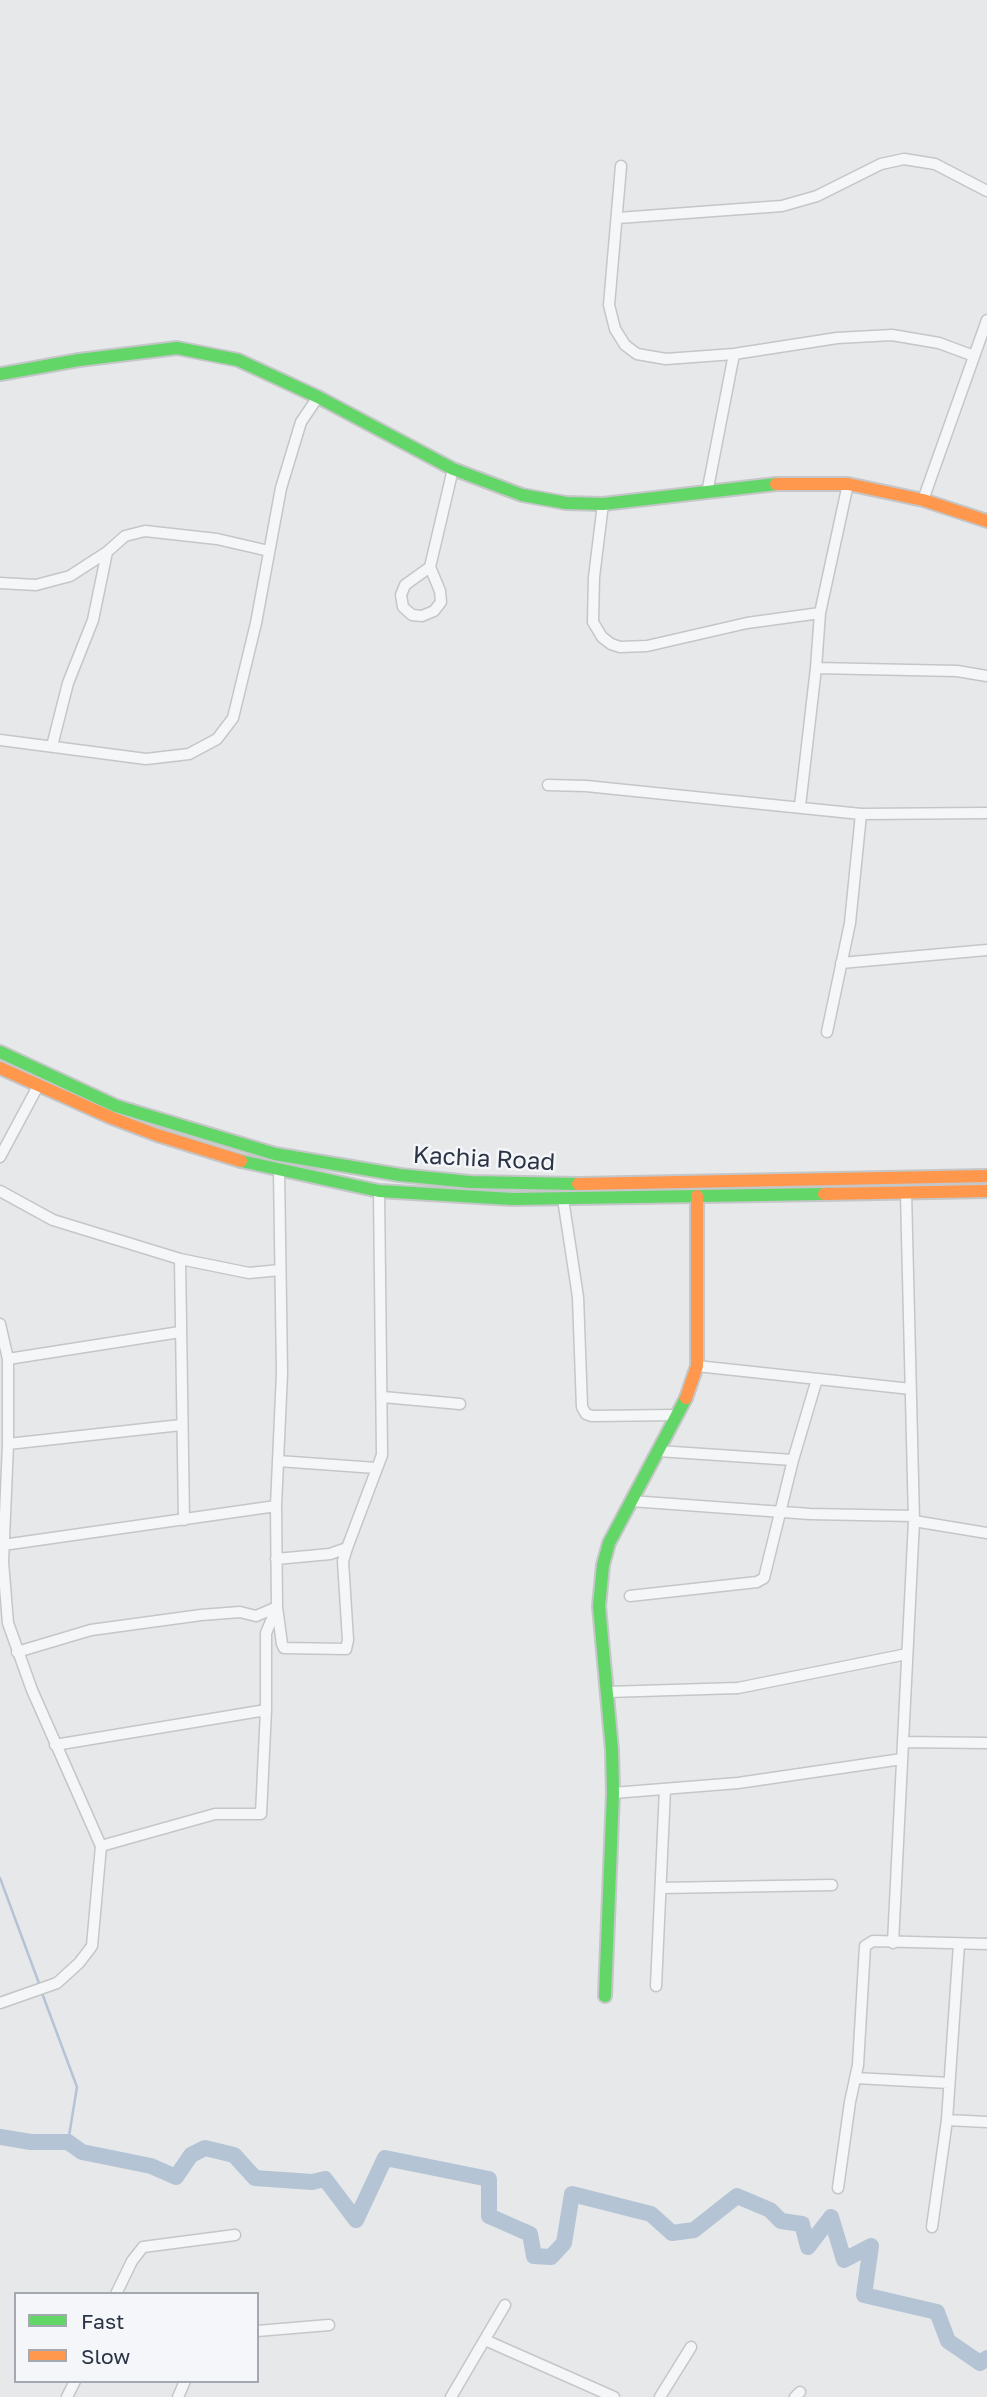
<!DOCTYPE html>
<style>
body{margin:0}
#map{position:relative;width:987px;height:2397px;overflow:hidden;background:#e6e8ea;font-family:"Golos Text",sans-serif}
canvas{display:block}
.legend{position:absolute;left:14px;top:2292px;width:245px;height:91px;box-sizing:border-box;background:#f4f6f9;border:2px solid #a4a8b1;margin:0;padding:9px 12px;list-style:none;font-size:21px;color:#2b3445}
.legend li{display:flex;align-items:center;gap:14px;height:35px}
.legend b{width:35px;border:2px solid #a4a8b1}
</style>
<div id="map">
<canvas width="987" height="2397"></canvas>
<ul class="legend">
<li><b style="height:9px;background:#63d668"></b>Fast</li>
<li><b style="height:9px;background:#ff974d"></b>Slow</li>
</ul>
</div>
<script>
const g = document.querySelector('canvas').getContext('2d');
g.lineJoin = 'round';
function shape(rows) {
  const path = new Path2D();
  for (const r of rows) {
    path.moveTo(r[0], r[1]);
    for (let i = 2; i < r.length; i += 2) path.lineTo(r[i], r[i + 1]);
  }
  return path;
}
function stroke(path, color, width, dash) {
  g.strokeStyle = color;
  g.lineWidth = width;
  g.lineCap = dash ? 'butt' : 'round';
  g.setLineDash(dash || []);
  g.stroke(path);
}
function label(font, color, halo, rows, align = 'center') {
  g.font = font + ' "Golos Text",sans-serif';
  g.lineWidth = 5;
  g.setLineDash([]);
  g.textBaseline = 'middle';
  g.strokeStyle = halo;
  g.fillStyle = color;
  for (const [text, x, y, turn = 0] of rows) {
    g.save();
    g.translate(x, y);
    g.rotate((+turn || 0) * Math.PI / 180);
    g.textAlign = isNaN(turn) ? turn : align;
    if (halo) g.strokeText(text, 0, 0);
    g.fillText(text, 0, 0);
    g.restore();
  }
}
stroke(shape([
 [0,1878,40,1986],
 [42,1993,77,2087,68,2142]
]), '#b4c4d5', 2.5);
stroke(shape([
 [0,2137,31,2142,68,2142,82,2152,151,2166,176,2177,191,2155,205,2148,234,2155,255,2178,312,2182,325,2179,356,2220,385,2158,489,2179,489,2216,530,2234,534,2256,551,2257,564,2243,572,2194,651,2214,672,2233,694,2230,737,2196,770,2210,781,2221,802,2224,808,2247,831,2217,844,2260,871,2246,864,2295,937,2312,948,2341,980,2363,987,2358]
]), '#b4c4d5', 16);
const street = shape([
 [621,166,609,305,615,329,625,345,637,354,666,359,734,354,837,338,892,335,939,343,974,356],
 [618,218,782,206,817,196,881,164,904,159,935,164,987,191],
 [707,493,734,354],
 [923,500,987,320],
 [603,504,594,577,593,622,602,637,611,644,620,647,647,646,747,623,820,613],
 [430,567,405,585,401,595,403,607,412,615,422,616,434,611,441,602,440,591,430,567,453,469],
 [0,583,36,585,70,576,107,552,125,536,145,531,217,539,269,551],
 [816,668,957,671,987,676],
 [0,740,146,759,189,754,217,739,233,718,256,623,281,488,301,422,318,397],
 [52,746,68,683,93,620,107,552],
 [548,785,586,786,861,814,987,813],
 [800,806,816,668,820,613,848,484],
 [841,963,987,950],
 [827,1032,850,923,861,814],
 [0,1157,38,1086],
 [0,1191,53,1220,180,1259,249,1273,280,1270],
 [563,1199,578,1297,582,1407,586,1414,592,1416,676,1415],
 [180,1259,184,1520],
 [0,1324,8,1359,8,1444,3,1562,8,1623,32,1690,101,1846,92,1946,79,1963,57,1983,0,2003],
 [8,1359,180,1332],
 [697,1366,911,1389],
 [383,1397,460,1404],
 [8,1444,181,1425],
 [658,1451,793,1460],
 [278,1461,376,1468],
 [631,1501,810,1514,914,1516],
 [914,1521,987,1533],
 [3,1545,276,1506],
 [276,1559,330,1554,347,1548,382,1455,379,1191],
 [630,1596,757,1582,764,1578,793,1460,817,1379],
 [17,1652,91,1630,201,1615,240,1612,256,1616,277,1607,282,1644,284,1648,346,1649,348,1640,343,1561,347,1548],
 [607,1692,738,1688,907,1654],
 [903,1742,987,1743],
 [55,1745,266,1710],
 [613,1793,738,1783,902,1759],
 [101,1846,215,1814,261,1814,266,1710,266,1633,277,1607,276,1506,282,1373,279,1170],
 [661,1888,832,1885],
 [893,1943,914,1521,906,1193],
 [656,1986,665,1789],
 [855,2078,949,2083],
 [947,2120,987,2122],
 [838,2188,850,2102,858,2065,865,1946,873,1941,987,1944],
 [932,2227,947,2120,959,1944],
 [116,2294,132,2261,143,2247,235,2235],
 [257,2331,329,2325],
 [485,2340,614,2397],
 [67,2397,75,2381],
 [178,2397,185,2381],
 [451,2397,505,2305],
 [660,2397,691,2347],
 [795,2397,800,2392]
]);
const fast = shape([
 [0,374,79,360,177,348,238,360,318,397,453,469,522,495,566,503,603,504,776,484],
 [0,1052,116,1106,275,1154,400,1175,470,1182,578,1184],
 [241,1161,379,1191,512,1199,824,1194],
 [605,1996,613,1793,612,1750,599,1606,603,1565,609,1543,686,1398]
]);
const slow = shape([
 [776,484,848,484,923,500,987,521],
 [0,1068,112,1118,157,1135,241,1161],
 [578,1184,987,1176],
 [824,1194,987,1191],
 [686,1398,697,1366,697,1196]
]);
stroke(street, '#c4c6c8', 13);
stroke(fast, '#c4c6c8', 16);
stroke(slow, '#c4c6c8', 16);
stroke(street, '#f5f6f7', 10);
stroke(fast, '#63d668', 12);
stroke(slow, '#ff974d', 12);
label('24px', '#2b3445', '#f4f6f9', [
 ["Kachia Road",484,1159,3]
]);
</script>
